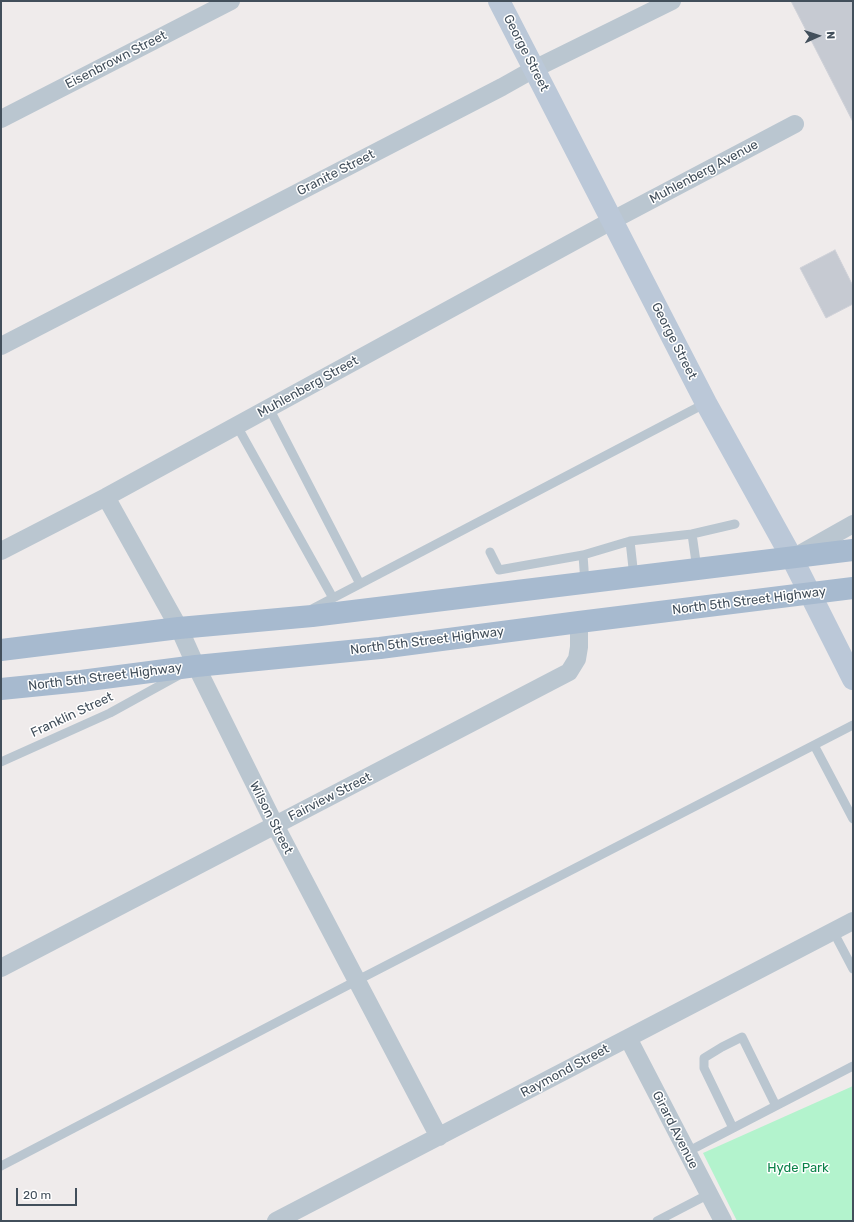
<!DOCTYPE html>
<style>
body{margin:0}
#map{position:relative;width:854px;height:1222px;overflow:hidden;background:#efebeb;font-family:Rubik,sans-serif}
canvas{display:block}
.frame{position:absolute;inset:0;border:2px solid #424f5b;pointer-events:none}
.north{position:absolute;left:798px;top:16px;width:40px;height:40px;-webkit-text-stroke:3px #fff;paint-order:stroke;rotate:87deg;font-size:11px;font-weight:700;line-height:16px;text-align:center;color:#424f5b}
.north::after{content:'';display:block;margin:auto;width:14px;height:18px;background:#424f5b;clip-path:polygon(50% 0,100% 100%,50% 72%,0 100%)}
.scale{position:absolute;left:16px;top:1188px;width:61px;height:18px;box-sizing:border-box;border:2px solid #424f5b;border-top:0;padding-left:5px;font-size:12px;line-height:14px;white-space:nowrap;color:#424f5b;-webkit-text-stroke:3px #fff;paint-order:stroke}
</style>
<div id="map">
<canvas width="854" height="1222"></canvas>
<div class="frame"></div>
<div class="north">N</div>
<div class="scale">20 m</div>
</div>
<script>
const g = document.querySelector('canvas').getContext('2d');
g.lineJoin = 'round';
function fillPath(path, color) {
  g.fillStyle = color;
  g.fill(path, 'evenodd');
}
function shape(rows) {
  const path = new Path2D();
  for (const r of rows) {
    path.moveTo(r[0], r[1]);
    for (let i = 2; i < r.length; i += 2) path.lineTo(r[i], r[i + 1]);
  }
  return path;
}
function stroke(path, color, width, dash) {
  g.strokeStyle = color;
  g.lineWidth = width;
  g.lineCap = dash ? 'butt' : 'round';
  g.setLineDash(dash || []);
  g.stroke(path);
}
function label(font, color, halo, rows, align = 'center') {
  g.font = font + ' Rubik,sans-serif';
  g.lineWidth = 3;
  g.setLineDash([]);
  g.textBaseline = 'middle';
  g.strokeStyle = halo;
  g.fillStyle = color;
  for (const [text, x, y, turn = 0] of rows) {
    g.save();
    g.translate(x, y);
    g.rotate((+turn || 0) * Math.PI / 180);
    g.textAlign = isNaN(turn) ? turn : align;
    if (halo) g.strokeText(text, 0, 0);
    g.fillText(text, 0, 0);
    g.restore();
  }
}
fillPath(shape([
 [853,1086,853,1221,737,1221,703,1153]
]), '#b3f3cd');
const building = shape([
 [791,1,853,1,853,122,791,1],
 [835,250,853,286,853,304,826,318,800,268,835,250]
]);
fillPath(building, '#c6cad2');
stroke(building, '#cfd1d8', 1);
stroke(shape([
 [269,408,360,584],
 [237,426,333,598],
 [692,534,735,524],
 [630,541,634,577],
 [490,552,499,570,583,555,630,541,692,534,697,569],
 [583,555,585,583],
 [312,609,706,403],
 [814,745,853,819],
 [1,762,110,713,179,675],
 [833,931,853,969],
 [733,1128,704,1068,704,1058,722,1047,742,1037,776,1106],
 [687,1152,853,1066],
 [1,1166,356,981,853,725],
 [657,1221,709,1194]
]), '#bac6d0', 9);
stroke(shape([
 [1,119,231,1],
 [1,346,502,87,534,69,672,1],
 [106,497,179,628,196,666,275,825,439,1137],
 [1,551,106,497,613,220,795,124],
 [798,555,853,524],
 [1,968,569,672,577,659,579,647,579,622],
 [628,1038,723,1221],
 [276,1221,853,921]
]), '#bac6d0', 18);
stroke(shape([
 [499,1,706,403,792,558,853,679]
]), '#bbc8d8', 22);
stroke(shape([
 [1,650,179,628,312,616,853,550],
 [1,689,81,681,196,666,380,648,579,622,853,588]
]), '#a7bacf', 22);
label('13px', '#424f5b', '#fff', [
 ["George Street",526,53,63],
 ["Eisenbrown Street",116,60,-27],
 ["Muhlenberg Avenue",704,172,-28],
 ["Granite Street",336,173,-27],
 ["George Street",674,341,63],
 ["Muhlenberg Street",308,387,-29],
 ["North 5th Street Highway",749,601,-7],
 ["North 5th Street Highway",427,641,-7],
 ["North 5th Street Highway",105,677,-7],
 ["Franklin Street",72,715,-25],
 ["Fairview Street",330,797,-27],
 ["Wilson Street",271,818,63],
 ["Raymond Street",565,1071,-28],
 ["Girard Avenue",675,1130,63]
]);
label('13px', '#0c834a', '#fff', [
 ["Hyde Park",798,1168]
]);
</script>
